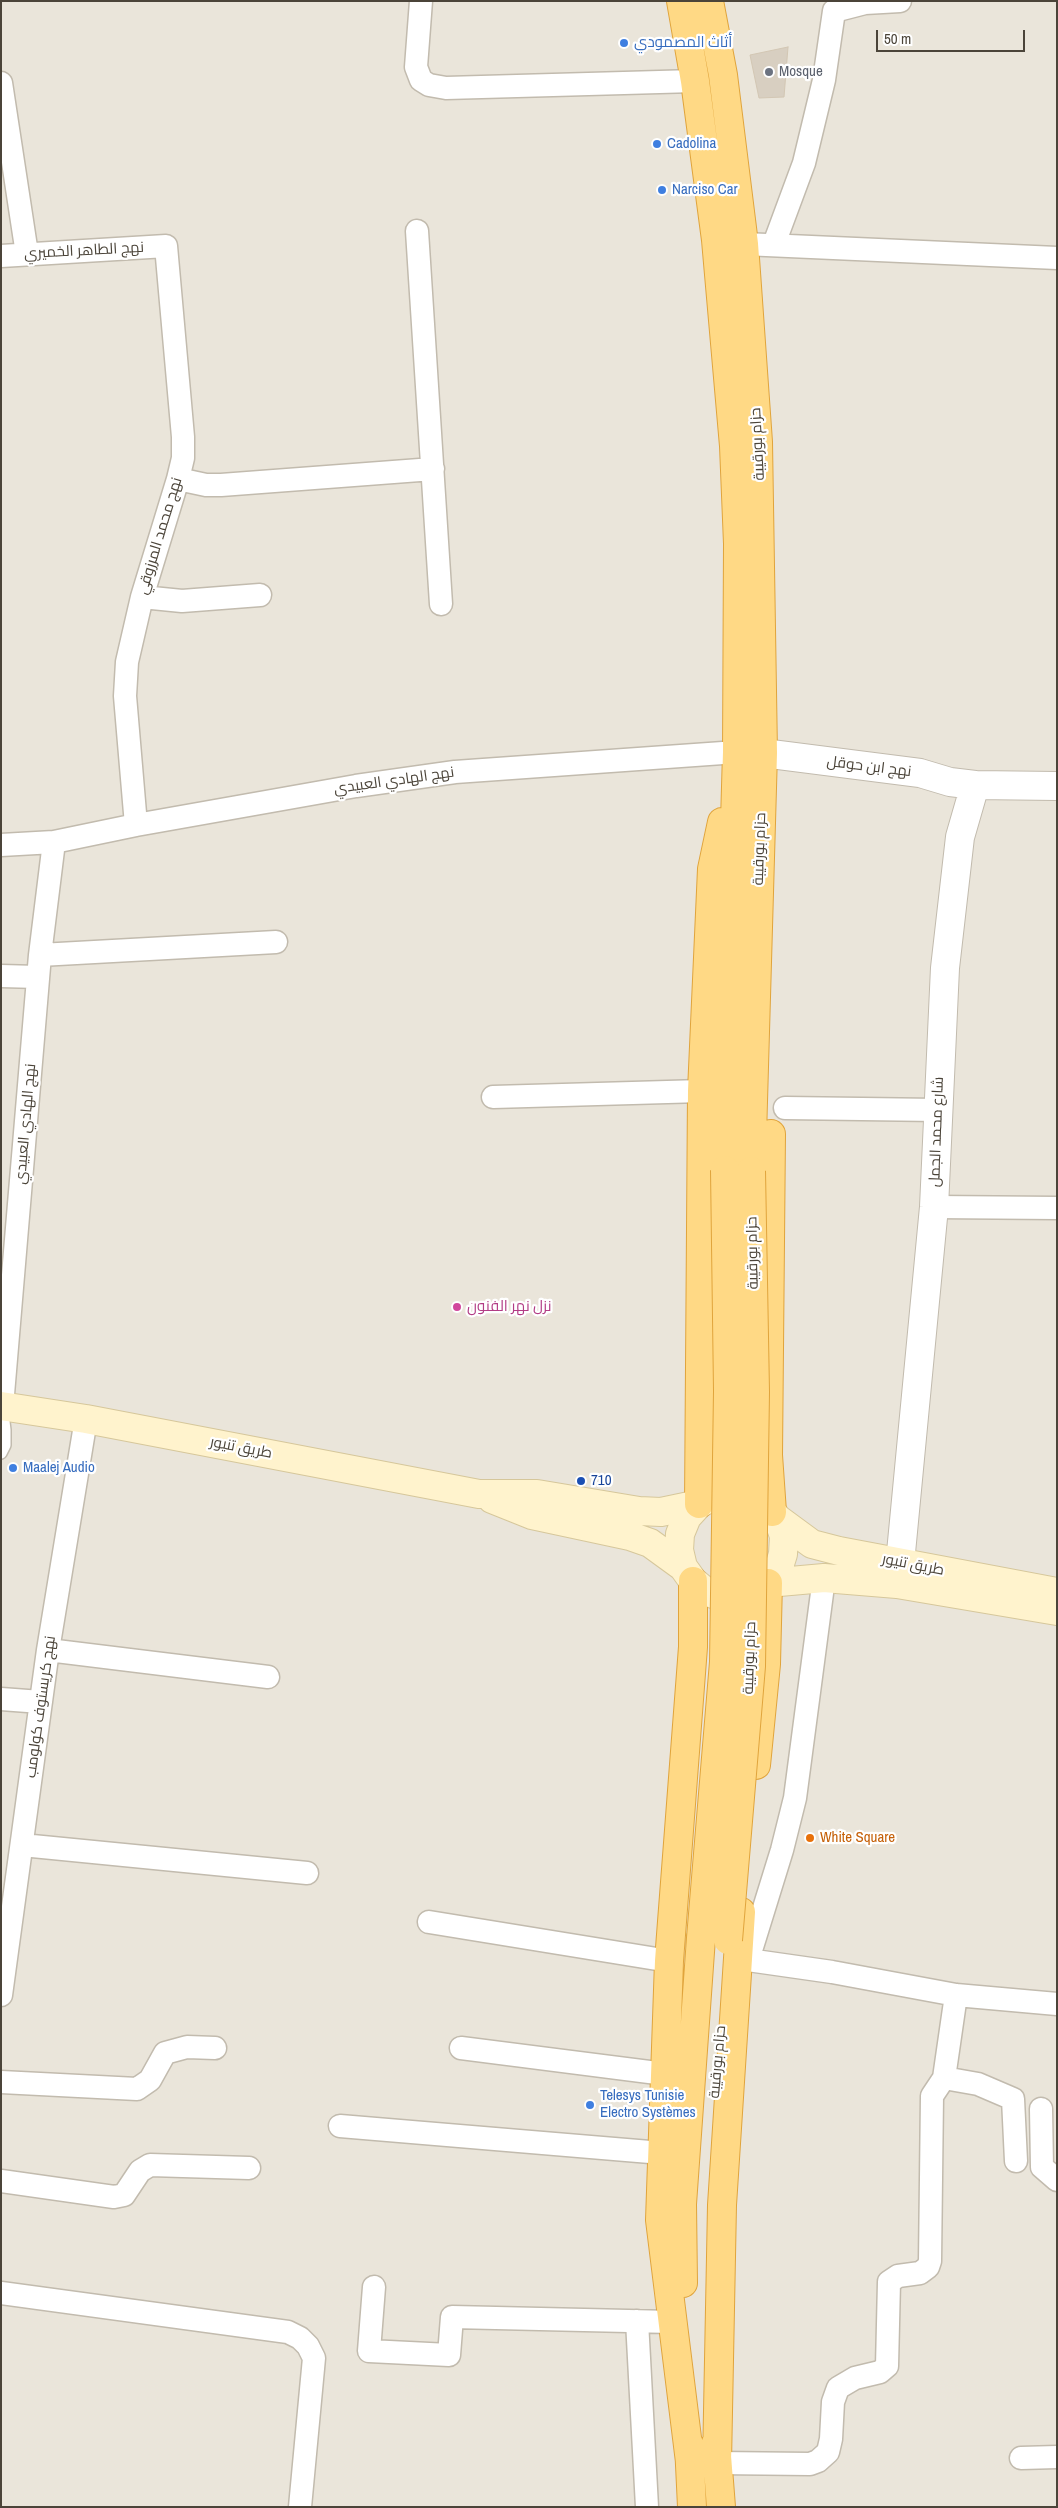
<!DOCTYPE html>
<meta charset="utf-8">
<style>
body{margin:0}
#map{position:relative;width:1058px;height:2508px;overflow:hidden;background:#f6f3ec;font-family:"Archivo Narrow",sans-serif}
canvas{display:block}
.frame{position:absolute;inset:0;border:2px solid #4b4439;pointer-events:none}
.scale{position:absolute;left:876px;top:30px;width:149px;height:22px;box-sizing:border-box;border:2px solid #4b4439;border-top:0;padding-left:6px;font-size:15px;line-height:18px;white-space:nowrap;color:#4b4439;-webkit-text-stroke:4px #fff;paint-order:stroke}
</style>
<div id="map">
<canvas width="1058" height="2508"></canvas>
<div class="frame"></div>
<div class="scale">50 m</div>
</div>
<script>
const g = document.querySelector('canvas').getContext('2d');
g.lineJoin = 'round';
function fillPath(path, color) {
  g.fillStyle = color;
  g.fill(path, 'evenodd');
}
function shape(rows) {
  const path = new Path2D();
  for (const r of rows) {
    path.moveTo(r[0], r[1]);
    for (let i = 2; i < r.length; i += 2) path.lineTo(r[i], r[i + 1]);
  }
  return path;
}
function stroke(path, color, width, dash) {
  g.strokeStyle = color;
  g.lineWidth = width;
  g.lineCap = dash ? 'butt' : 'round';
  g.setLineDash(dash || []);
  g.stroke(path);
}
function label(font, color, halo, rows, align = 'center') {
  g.font = font + ' "Archivo Narrow",Cairo,sans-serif';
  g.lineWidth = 4.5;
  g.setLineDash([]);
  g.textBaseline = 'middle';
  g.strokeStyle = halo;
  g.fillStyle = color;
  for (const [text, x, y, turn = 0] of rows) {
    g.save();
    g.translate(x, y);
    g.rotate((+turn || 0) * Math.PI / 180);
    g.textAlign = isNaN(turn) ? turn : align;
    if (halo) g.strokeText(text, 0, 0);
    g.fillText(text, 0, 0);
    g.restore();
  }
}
fillPath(shape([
 [1,1,1057,1,1057,2507,1,2507]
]), '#eae5da');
const building = shape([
 [788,47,784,97,759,98,750,55,788,47]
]);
fillPath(building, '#d8cfc1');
stroke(building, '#d3c7b4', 1);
const service = shape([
 [1,1453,5,1445,5,1430,2,1406]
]);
const minor = shape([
 [421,1,416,67,421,80,429,85,446,88,695,81],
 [1,83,27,254],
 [417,231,441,604],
 [744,244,1057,258],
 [774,244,804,163,824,80,834,11,865,3,900,1],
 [1,256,166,246,183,437,183,458,178,479,142,597,127,662,125,696,136,825],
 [178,479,206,485,221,485,433,469],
 [142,597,182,601,260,595],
 [1,845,54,842],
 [40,955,276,942],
 [1,976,38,977],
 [493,1097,702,1091],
 [785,1108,938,1110],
 [934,1207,1057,1208],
 [2,1406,40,955,54,842,136,825,356,786,455,772,737,752],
 [48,1650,268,1677],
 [1,1699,41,1702],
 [22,1845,307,1873],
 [429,1922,669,1961],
 [737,1958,748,1960,782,1850,795,1798,824,1578],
 [748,1960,832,1972,956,1995,1057,2004],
 [1,1995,48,1650,86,1419],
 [461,2048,665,2074],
 [944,2078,956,1995],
 [1,2082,137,2089,150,2080,165,2053,187,2047,215,2048],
 [1041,2109,1042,2167,1057,2180],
 [340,2126,662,2153],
 [1,2181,114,2197,124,2195,140,2171,150,2165,249,2168],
 [374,2287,369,2351,449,2355,452,2317,672,2322],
 [1,2293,288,2332,300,2338,308,2346,314,2358,300,2507],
 [637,2321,647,2507],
 [1021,2458,1057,2457],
 [717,2463,810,2464,818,2461,828,2452,831,2439,833,2402,838,2388,855,2378,880,2372,887,2366,889,2282,898,2276,920,2273,928,2267,930,2261,932,2096,944,2078,978,2084,1013,2099,1016,2161]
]);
const tertiary = shape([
 [763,753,920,773,950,782,975,785],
 [900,1563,934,1207,945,968,960,837,975,785,1057,786]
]);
const secondary = shape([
 [1,1406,86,1419,479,1494,537,1494,639,1511,661,1512,699,1504],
 [492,1499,532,1515,630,1536,650,1543,683,1567,693,1581,705,1591,721,1597,738,1597,754,1593,768,1583,778,1570,783,1554,784,1536,778,1519,766,1505,754,1498],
 [778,1519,812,1544,839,1551,1057,1592],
 [683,1567,679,1550,680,1534,687,1517,699,1504,706,1500],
 [768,1583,824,1578,897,1584,1057,1611]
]);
const trunk = shape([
 [681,1,695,81,716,240,734,446,738,544,737,752,725,1170],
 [709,1,723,75,744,244,758,442,763,753,751,1171],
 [771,1134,768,1455,772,1512],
 [699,1504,702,1091,712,869,722,822],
 [756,1765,766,1664,768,1583],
 [683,2283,682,2204,701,1938],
 [716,2443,721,2507],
 [689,2444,692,2507],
 [690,2462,660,2220,669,1961,693,1647,693,1581],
 [717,2463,722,2205,741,1912]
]);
stroke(service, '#c2bbae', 14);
stroke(minor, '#c2bbae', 25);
stroke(tertiary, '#c2bbae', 30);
stroke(secondary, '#d6c79b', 30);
stroke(trunk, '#e0a43c', 30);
stroke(service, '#fff', 11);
stroke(minor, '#fff', 22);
stroke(tertiary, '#fff', 28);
stroke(secondary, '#fff3cd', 28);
stroke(trunk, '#ffd985', 28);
const trunkBridge = shape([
 [701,1938,724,1662,728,1391,725,1170],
 [728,1940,751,1666,755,1392,751,1171]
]);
stroke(trunkBridge, '#e0a43c', 30, []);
stroke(trunkBridge, '#ffd985', 28);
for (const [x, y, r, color] of [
 [624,43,5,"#3f7fe0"],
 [769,72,5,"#6b7280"],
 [657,144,5,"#3f7fe0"],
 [662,190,5,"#3f7fe0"],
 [457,1307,5,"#d1479c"],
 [13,1468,5,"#3f7fe0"],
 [581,1481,5,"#1a4fb4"],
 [810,1838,5,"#e8710a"],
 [590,2105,5,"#3f7fe0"]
]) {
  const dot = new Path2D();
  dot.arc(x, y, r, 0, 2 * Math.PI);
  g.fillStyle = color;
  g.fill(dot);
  stroke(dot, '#fff', 2);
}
label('15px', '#366cbe', '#fff', [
 ["أثاث المصمودي",634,43],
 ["Cadolina",667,144],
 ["Narciso Car",672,190],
 ["Maalej Audio",23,1468],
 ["Telesys Tunisie",600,2096],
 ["Electro Systèmes",600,2113]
], 'left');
label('15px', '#5b616d', '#fff', [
 ["Mosque",779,72]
], 'left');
label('15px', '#4b4439', '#fff', [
 ["نهج الطاهر الخميري",84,251,-3],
 ["حزام بورقيبة",758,444,-93],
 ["نهج محمد المرزوقي",160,536,-73],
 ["نهج ابن حوقل",869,767,7],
 ["نهج الهادي العبيدي",394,781,-8],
 ["حزام بورقيبة",760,849,-88],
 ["نهج الهادي العبيدي",26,1124,-85],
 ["شارع محمد الجمل",937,1132,-88],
 ["حزام بورقيبة",753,1253,-91],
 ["طريق تنيور",241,1448,11],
 ["طريق تنيور",913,1565,11],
 ["حزام بورقيبة",750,1658,-88],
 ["نهج كريستوف كولومب",41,1707,-82],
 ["حزام بورقيبة",718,2062,-85]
]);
label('15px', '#b23c85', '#fff', [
 ["نزل نهر الفنون",467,1307]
], 'left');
label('15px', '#164399', '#fff', [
 ["710",591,1481]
], 'left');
label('15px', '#c56008', '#fff', [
 ["White Square",820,1838]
], 'left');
</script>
